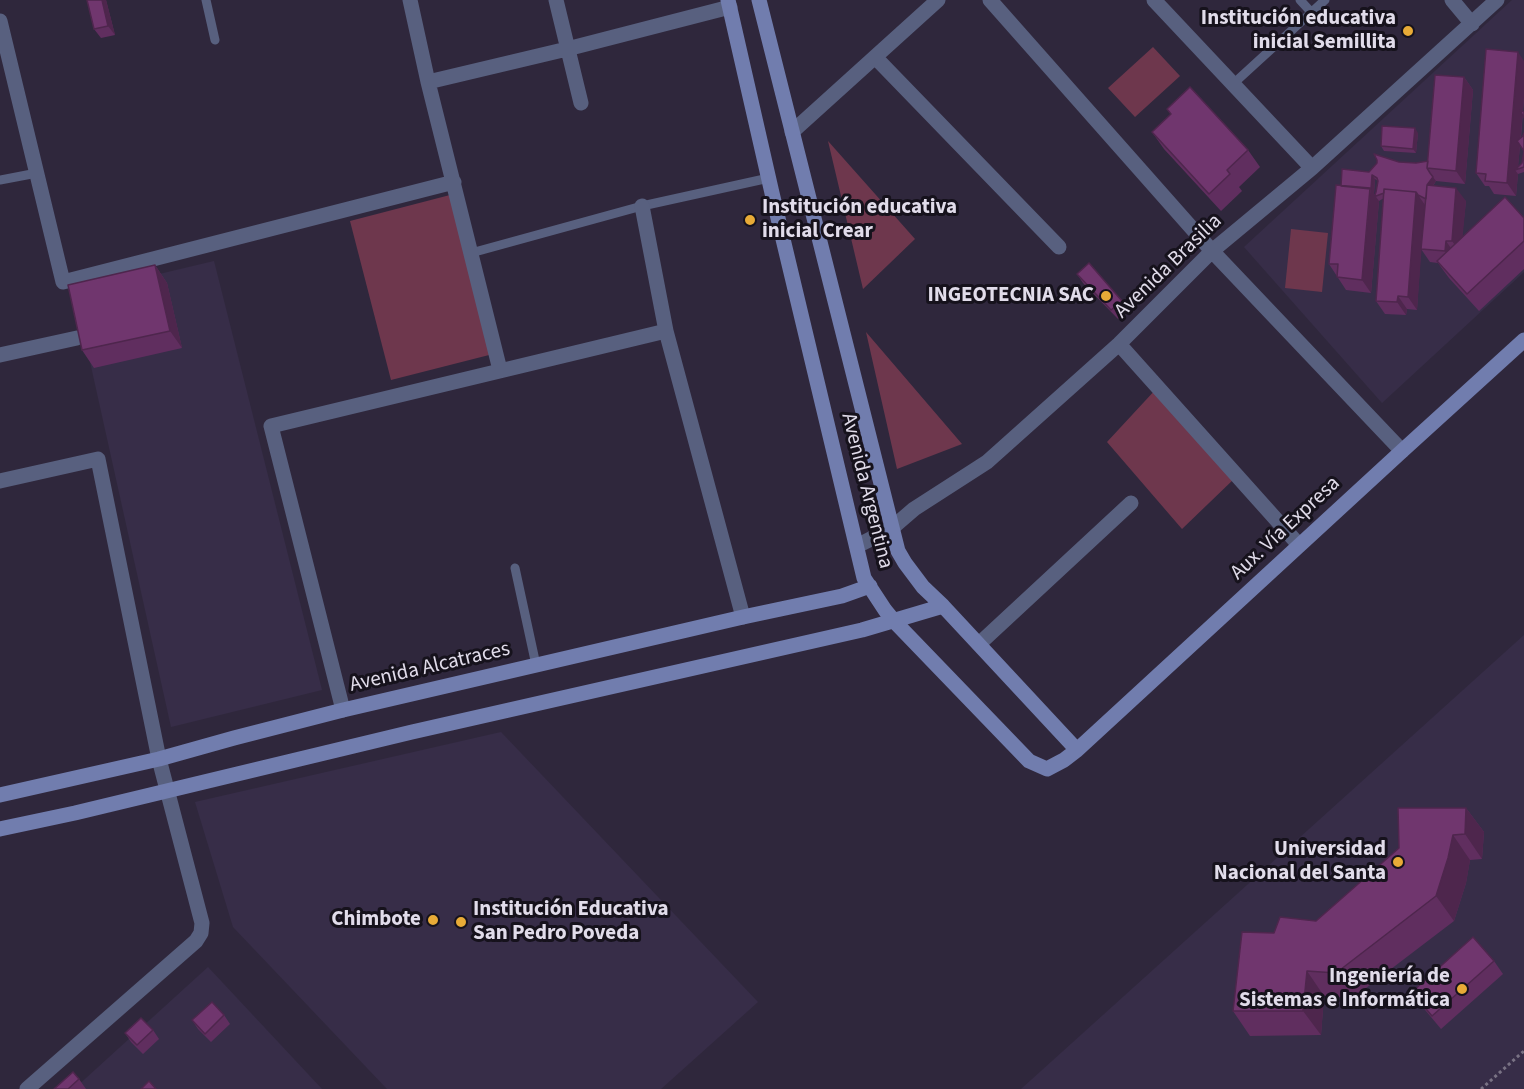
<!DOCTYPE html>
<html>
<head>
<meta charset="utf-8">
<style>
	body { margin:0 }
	canvas { display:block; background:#2f273c }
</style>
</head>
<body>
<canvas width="1524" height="1089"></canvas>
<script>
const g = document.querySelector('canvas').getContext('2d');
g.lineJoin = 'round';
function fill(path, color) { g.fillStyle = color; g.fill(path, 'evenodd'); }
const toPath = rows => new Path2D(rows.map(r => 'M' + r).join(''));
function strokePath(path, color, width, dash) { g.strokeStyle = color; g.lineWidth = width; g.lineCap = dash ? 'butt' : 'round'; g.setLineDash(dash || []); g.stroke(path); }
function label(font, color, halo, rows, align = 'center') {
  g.font = font + ' "Source Sans 3",sans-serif'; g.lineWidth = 6; g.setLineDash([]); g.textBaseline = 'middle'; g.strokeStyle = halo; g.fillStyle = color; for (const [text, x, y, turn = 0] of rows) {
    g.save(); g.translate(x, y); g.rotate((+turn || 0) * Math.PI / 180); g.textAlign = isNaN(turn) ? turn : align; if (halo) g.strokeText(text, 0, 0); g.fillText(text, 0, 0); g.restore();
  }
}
fill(toPath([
	[1512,0,1524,0,1524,272,1382,403,1244,247],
	[214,261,322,690,171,727,75,294],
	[1524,635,1524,1089,1021,1089],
	[501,732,758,1002,661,1089,387,1089,233,927,195,802],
	[208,967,322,1089,74,1089]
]), '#372d48');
fill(toPath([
	[1153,47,1180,76,1135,117,1108,88],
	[828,141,915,239,863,289],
	[450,195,493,354,391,380,350,221],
	[1291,229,1328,233,1322,292,1285,288],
	[866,332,962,444,897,469],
	[1157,388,1235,478,1182,529,1107,442]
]), '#6e374d');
strokePath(toPath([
	[1481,1089,1524,1051]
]), '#797284', 3, [3, 3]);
strokePath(toPath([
	[206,0,215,40],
	[1300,0,1311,12],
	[1233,84,1325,0],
	[0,180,37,173],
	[471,253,642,206,769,178],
	[515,568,536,665]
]), '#58607f', 9);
strokePath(toPath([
	[410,0,428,82,500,370],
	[556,0,581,103],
	[990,0,1212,251,1402,451],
	[1154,0,1312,168],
	[1452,0,1472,24],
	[0,21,63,282,454,182],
	[875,57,1059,247],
	[428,82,567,49,730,7],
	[792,132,938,0],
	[642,206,666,331,743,617],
	[1119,344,1299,545],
	[0,355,77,338],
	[0,481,98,459,159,759,202,923,201,933,196,941,27,1089],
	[857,546,892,528,914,509,987,462,1119,344,1212,251,1312,168,1497,0],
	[979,644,1131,503],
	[343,710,271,426,666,331]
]), '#58607f', 15);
strokePath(toPath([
	[728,0,772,193,864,578,885,610,894,621,1029,761,1047,769,1064,760,1077,750,1402,451,1524,340],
	[759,0,898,551,905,563,923,587,943,606,1077,750],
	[0,795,159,759,234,738,343,710,743,617,842,596,870,586],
	[0,829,75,813,412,732,862,630,943,606]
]), '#717dae', 15);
fill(toPath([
	[106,0,115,35,101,38,94,29],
	[1524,61,1524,98,1521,138,1524,133,1524,172,1518,174,1516,196,1494,194,1489,186,1485,186,1476,173],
	[1520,146,1524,151,1522,163,1518,166],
	[1464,77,1473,90,1465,184,1436,181,1433,186,1466,201,1462,237,1524,218,1524,269,1479,311,1449,278,1438,263,1430,262,1421,249,1417,310,1407,309,1406,315,1385,314,1376,301,1384,198,1379,201,1371,293,1346,290,1329,264,1341,186,1369,172,1399,162,1416,163,1428,161],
	[1375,179,1378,181,1376,192,1375,195,1374,194],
	[1167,109,1248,150,1260,167,1239,187,1242,191,1221,211,1164,149,1152,132,1171,114],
	[1418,133,1416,153,1384,151,1381,146],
	[155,265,167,283,182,348,94,368,82,350],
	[1077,274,1122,301,1128,309,1118,319,1083,283],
	[1466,808,1484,832,1482,859,1470,860,1466,883,1454,921,1353,998,1324,996,1321,1035,1250,1036,1233,1011,1274,933,1316,921,1399,848],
	[1494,961,1503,974,1441,1029,1421,1005,1412,992],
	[224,1015,230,1024,211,1042,198,1029,192,1020],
	[153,1030,159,1039,143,1054,131,1042,125,1033],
	[79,1079,86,1089,54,1089]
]), '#602e5f');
fill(toPath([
	[102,0,106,0,115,35,108,26],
	[1518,52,1524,61,1524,97,1518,169,1515,170,1518,174,1516,196,1507,183],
	[1464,77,1473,90,1465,184,1456,171],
	[1415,128,1418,133,1416,153,1413,149],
	[1429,172,1436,181,1430,190,1427,192],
	[1372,175,1375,179,1374,194,1379,201,1371,293,1362,280],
	[1456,188,1466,201,1461,254,1452,241],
	[1416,192,1425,205,1417,310,1408,297],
	[1446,241,1455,254,1454,264,1445,251],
	[155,265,167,283,182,348,170,331],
	[1398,296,1407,309,1406,315,1397,302],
	[1466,808,1484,832,1482,859,1465,834],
	[1453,835,1470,860,1466,883,1454,921,1436,896],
	[1307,971,1324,996,1321,1035,1303,1011]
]), '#4e264d');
const building = toPath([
	[87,0,102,0,108,26,94,29,87,0],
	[1486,49,1518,52,1507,183,1485,181,1486,174,1476,173,1486,49],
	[1435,75,1464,77,1456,171,1427,168,1435,75],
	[1190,87,1248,150,1227,170,1230,174,1209,194,1152,132,1171,114,1167,109,1190,87],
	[1520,110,1524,112,1524,118,1520,110],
	[1382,126,1415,128,1413,149,1381,146,1382,126],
	[1524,133,1524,167,1515,170,1522,163,1524,151,1517,141,1523,136,1524,133],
	[1374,154,1399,162,1416,163,1428,161,1427,168,1430,173,1433,177,1427,185,1426,199,1418,195,1416,192,1384,189,1384,193,1376,196,1375,195,1376,192,1378,181,1377,178,1372,175,1371,189,1341,186,1342,169,1369,172,1377,163,1377,160,1374,154],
	[1336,185,1370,188,1362,280,1337,277,1338,264,1329,264,1336,185],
	[1427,185,1456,188,1452,241,1446,241,1445,251,1421,249,1427,185],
	[1384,189,1416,192,1408,297,1398,296,1397,302,1376,301,1384,189],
	[1505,197,1524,218,1524,241,1467,294,1437,261,1505,197],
	[1089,263,1122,301,1111,310,1077,274,1089,263],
	[155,265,170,331,82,350,68,285,155,265],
	[1398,808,1466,808,1465,834,1453,835,1448,858,1436,896,1336,973,1307,971,1303,1011,1233,1011,1242,932,1274,933,1280,917,1316,921,1399,848,1398,808],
	[1473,937,1494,961,1432,1016,1412,992,1473,937],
	[212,1002,224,1015,205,1034,192,1020,212,1002],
	[141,1018,153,1030,137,1045,125,1033,141,1018],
	[73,1072,79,1079,68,1089,54,1089,73,1072],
	[149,1081,156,1089,141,1089,149,1081]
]);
fill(building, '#70366e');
strokePath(building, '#4e264d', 1.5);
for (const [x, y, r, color] of [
	[1408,31,6,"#e8ab37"],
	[750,220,6,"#e8ab37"],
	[1106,296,6,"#e8ab37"],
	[1398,862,6,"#e8ab37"],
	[433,920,6,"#e8ab37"],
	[461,922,6,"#e8ab37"],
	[1462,989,6,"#e8ab37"]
]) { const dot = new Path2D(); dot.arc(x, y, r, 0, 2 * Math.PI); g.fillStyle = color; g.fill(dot); strokePath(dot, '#16121c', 2); }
label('bold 21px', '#e1dcea', '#16121c', [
	["Institución educativa",1396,19],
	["inicial Semillita",1396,43],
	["Institución educativa",762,208,"left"],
	["inicial Crear",762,232,"left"],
	["INGEOTECNIA SAC",1094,296],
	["Universidad",1386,850],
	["Nacional del Santa",1386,874],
	["Institución Educativa",473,910,"left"],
	["San Pedro Poveda",473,934,"left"],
	["Chimbote",421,920],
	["Ingeniería de",1450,977],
	["Sistemas e Informática",1450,1001]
], 'right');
label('21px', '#e1dcea', '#16121c', [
	["Avenida Brasilia",1169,267,-44],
	["Avenida Argentina",866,491,76],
	["Aux. Vía Expresa",1286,529,-43],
	["Avenida Alcatraces",430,668,-13]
]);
</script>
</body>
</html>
